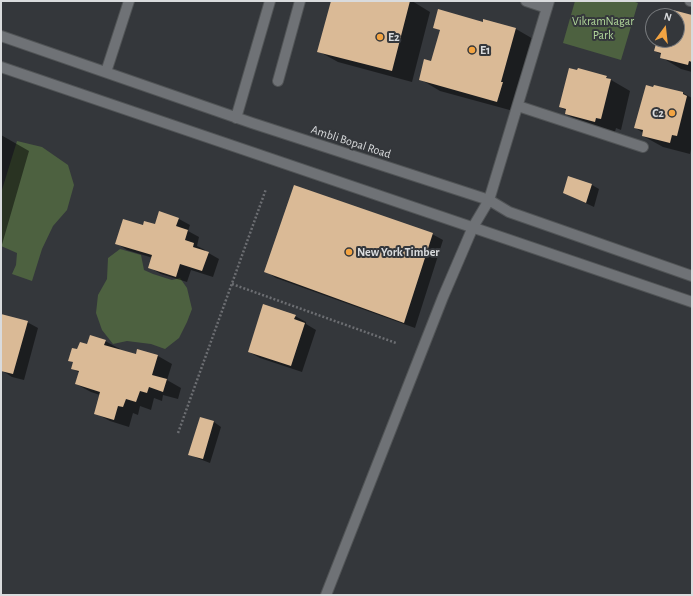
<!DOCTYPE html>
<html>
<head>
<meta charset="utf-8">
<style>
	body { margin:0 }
	#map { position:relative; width:693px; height:596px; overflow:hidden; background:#34373b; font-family:"Alegreya Sans",sans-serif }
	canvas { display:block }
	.frame { position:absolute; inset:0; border:2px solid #d9dbdd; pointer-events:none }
	.north { position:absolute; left:645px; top:8px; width:40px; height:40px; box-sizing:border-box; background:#34373b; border:1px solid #76797c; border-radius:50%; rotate:15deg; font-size:11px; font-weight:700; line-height:16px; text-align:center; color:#d9dbdd }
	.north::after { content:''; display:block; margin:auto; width:14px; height:18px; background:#f3a442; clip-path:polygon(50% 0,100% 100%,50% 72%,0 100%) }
</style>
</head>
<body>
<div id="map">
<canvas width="693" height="596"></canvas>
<div class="frame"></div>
<div class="north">N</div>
</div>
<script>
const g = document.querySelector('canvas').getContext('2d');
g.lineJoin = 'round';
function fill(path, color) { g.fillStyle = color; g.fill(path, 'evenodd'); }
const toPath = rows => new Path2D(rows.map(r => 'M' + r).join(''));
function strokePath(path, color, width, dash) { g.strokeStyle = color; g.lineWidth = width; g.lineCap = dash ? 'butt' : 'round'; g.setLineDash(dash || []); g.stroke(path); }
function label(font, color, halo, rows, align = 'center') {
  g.font = font + ' "Alegreya Sans",sans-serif'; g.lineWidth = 4; g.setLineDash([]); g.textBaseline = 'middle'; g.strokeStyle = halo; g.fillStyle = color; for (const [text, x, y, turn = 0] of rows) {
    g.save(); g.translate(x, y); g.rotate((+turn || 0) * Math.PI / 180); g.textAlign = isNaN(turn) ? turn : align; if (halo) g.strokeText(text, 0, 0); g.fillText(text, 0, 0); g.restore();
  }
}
fill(toPath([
	[575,1,632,1,638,3,621,60,563,43],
	[17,141,42,147,68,165,74,185,67,210,53,226,42,249,32,281,12,274,16,265,17,253,1,246,1,193],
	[120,249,141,255,144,270,153,274,172,280,180,278,187,288,192,309,187,322,179,338,165,349,151,344,127,341,113,344,102,330,96,313,98,295,107,279,108,258]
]), '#4d6140');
fill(toPath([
	[332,1,412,1,430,12,412,82,338,62,318,51],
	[673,14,692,16,692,72,681,69,661,57,662,55,655,51,658,40,677,40,677,16,665,16],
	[483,23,516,29,535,40,517,112,440,91,420,79,432,63,441,31,434,27],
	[606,77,630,91,621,130,616,128,615,132,586,125,566,114,567,111,560,107],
	[683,93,692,98,692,145,690,154,663,147,643,136,643,133,636,128],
	[1,135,29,151,1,248],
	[568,178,592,185,599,189,594,207,564,193],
	[179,219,190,225,188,231,199,237,197,246,205,250,205,251,219,259,213,277,191,270,187,282,161,274,150,268,153,258,127,250,116,243,144,227,155,226],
	[432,234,443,240,415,328,276,278,265,271],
	[1,315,27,322,38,328,24,380,12,377,1,370],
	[295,316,306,322,306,324,316,330,302,372,260,358,249,352],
	[105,341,120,349,119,350,136,355,158,356,172,364,167,380,181,388,178,399,163,395,162,401,154,398,151,410,140,406,138,415,133,413,129,427,110,421,95,413,100,395,91,392,76,384,80,373,73,369,74,363,70,360,78,351,88,345],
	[200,418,214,422,221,427,210,463,197,458,189,454]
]), '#0007');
fill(toPath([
	[331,1,410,1,392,71,317,52],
	[438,9,483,22,483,19,516,28,501,82,503,82,497,102,419,80,424,59,431,61,440,30,433,28],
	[665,10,672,13,673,10,692,15,692,62,689,61,688,65,660,58,661,53,654,51,657,40,677,40,677,16,664,16],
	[569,68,577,70,578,68,607,76,606,78,611,79,601,119,596,118,595,122,565,114,566,109,559,107],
	[646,85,653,87,654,85,683,92,683,94,687,96,677,136,672,135,670,143,642,136,643,130,634,128],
	[568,176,592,184,586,203,563,193],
	[294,185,433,233,404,323,264,272],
	[159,211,179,218,176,226,188,230,185,240,194,243,193,247,209,252,202,271,180,264,176,277,148,268,152,255,115,244,123,219,143,225,144,221,155,224],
	[263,304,296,315,294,319,305,323,291,366,248,352],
	[1,314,28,321,13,374,1,371],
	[90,335,106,340,104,345,136,354,137,349,158,355,152,375,167,379,163,392,149,387,147,393,140,391,136,402,126,399,123,407,118,406,114,420,94,414,100,392,75,384,79,371,71,369,73,362,68,361,72,348,77,349,80,342,87,344],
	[200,417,214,421,203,459,188,455]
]), '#daba96');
const minor = toPath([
	[526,1,547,8],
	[690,1,692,1],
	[1,36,252,123,489,200,509,212,692,276],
	[1,67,692,302],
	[106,72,129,1],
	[278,81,300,1],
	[518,106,643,147],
	[236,118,270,1],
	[326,595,443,297,473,227,489,200,549,1]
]);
strokePath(minor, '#515456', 12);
strokePath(toPath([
	[232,284,396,343],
	[178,433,266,189]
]), '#6c6e72', 2.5, [2, 2]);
strokePath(minor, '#6f7276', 10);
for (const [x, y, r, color] of [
	[380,37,4,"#f3a442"],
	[472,50,4,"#f3a442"],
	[672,113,4,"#f3a442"],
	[349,252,4,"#f3a442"]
]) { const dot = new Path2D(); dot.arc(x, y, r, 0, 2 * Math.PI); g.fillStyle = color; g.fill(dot); strokePath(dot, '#34373b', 1.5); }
label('12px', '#b2d89b', '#34373b', [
	["VikramNagar",603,21],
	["Park",603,35]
]);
label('bold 12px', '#d9dbdd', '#34373b', [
	["E2",388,37],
	["E1",480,50],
	["C2",664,113,"right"],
	["New York Timber",357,252]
], 'left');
label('12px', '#d9dbdd', '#34373b', [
	["Ambli Bopal Road",351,142,18]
]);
</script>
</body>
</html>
